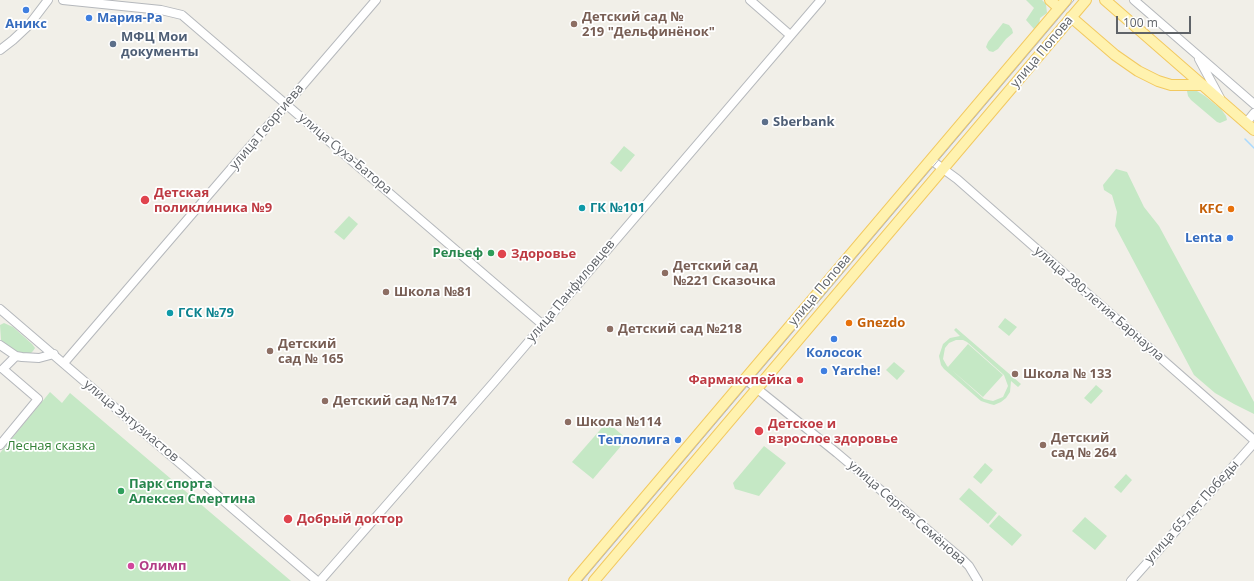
<!DOCTYPE html>
<html>
<head>
<meta charset="utf-8">
<style>
	body { margin:0 }
	#map { position:relative; width:1254px; height:581px; overflow:hidden; background:#f1efe8; font-family:"Open Sans",sans-serif }
	canvas { display:block }
	.scale { position:absolute; left:1116px; top:16px; width:75px; height:18px; box-sizing:border-box; border:2px solid #5f6368; border-top:0; padding-left:5px; font-size:12px; line-height:14px; white-space:nowrap; color:#5f6368; -webkit-text-stroke:3px #fff; paint-order:stroke }
</style>
</head>
<body>
<div id="map">
<canvas width="1254" height="581"></canvas>
<div class="scale">100 m</div>
</div>
<script>
const g = document.querySelector('canvas').getContext('2d');
g.lineJoin = 'round';
function fill(path, color) { g.fillStyle = color; g.fill(path, 'evenodd'); }
const toPath = rows => new Path2D(rows.map(r => 'M' + r).join(''));
function strokePath(path, color, width, dash) { g.strokeStyle = color; g.lineWidth = width; g.lineCap = dash ? 'butt' : 'round'; g.setLineDash(dash || []); g.stroke(path); }
function label(font, color, halo, rows, align = 'center') {
  g.font = font + ' "Open Sans",sans-serif'; g.lineWidth = 3.5; g.setLineDash([]); g.textBaseline = 'middle'; g.strokeStyle = halo; g.fillStyle = color; for (const [text, x, y, turn = 0] of rows) {
    g.save(); g.translate(x, y); g.rotate((+turn || 0) * Math.PI / 180); g.textAlign = isNaN(turn) ? turn : align; if (halo) g.strokeText(text, 0, 0); g.fillText(text, 0, 0); g.restore();
  }
}
fill(toPath([
	[1026,0,1042,0,1046,4,1047,13,1040,18,1039,25,1036,29,1034,29,1026,20,1034,8],
	[1003,23,1009,25,1012,29,1013,33,1006,39,998,49,993,52,989,51,986,47,988,42],
	[1187,91,1197,91,1205,96,1221,109,1226,116,1227,120,1220,123,1217,122,1191,100,1188,96],
	[624,146,635,155,621,172,610,163],
	[1116,169,1127,172,1144,207,1159,226,1254,402,1254,414,1234,404,1215,393,1194,375,1115,226,1117,212,1112,195,1104,190,1103,185],
	[349,216,358,224,344,240,334,232],
	[1005,318,1017,327,1009,336,998,327],
	[4,323,13,327,32,344,35,348,33,351,31,353,23,353,15,351,1,340,0,325],
	[956,328,1021,384,1018,387,1011,381,1010,392,1006,398,1001,402,994,405,990,404,981,401,944,369,941,365,939,356,943,344,950,338,960,336,954,330],
	[956,340,963,340,967,342,1004,375,1008,386,1003,397,993,401,984,399,947,366,943,359,945,348,949,343],
	[968,344,1003,375,983,397,948,367],
	[894,362,905,371,897,380,886,370],
	[1096,385,1103,391,1091,404,1084,398],
	[50,392,62,403,70,393,291,581,0,581,0,453],
	[607,422,627,439,593,479,572,462],
	[764,446,786,463,759,496,735,489,733,483],
	[985,463,993,470,981,484,973,477],
	[1126,474,1132,480,1121,493,1114,487],
	[969,488,997,513,988,524,959,499],
	[999,515,1022,535,1012,546,989,526],
	[1085,517,1107,536,1095,550,1072,531]
]), '#c5e8c5');
strokePath(toPath([
	[1245,139,1254,148]
]), '#aadaff', 1.5);
const minor = toPath([
	[63,0,161,10,182,15,543,325],
	[750,0,790,35],
	[1134,0,1254,104],
	[0,50,13,40,29,25,48,0],
	[1199,59,1220,98],
	[1246,123,1254,113],
	[931,160,957,179,1254,440],
	[0,309,317,581],
	[0,345,16,356,22,357,39,358,54,354],
	[64,363,376,0],
	[745,379,837,453,962,559,969,566,978,581],
	[0,445,38,399,3,369,16,356],
	[320,581,495,381,821,0],
	[1131,581,1254,443]
]);
const major = toPath([
	[1050,0,1059,8],
	[1105,0,1254,130],
	[1071,17,1115,55,1138,71,1158,81,1171,85,1203,85],
	[574,581,1066,0],
	[594,581,1086,0]
]);
strokePath(minor, '#b5b8bc', 10);
strokePath(major, '#f2c960', 12);
strokePath(minor, '#fff', 8);
strokePath(major, '#fff2af', 10);
strokePath(toPath([
	[582,581,1074,0]
]), '#b6b7b8', 1);
for (const [x, y, r, color] of [
	[26,10,4,"#3f7fe0"],
	[89,18,4,"#3f7fe0"],
	[574,24,4,"#8d6e63"],
	[113,44,4,"#5c6f8a"],
	[765,122,4,"#5c6f8a"],
	[145,200,5,"#e0444e"],
	[582,208,4,"#0f9aa8"],
	[1231,209,4,"#e8710a"],
	[1230,238,4,"#3f7fe0"],
	[491,253,4,"#2e9e5b"],
	[502,254,5,"#e0444e"],
	[665,273,4,"#8d6e63"],
	[386,292,4,"#8d6e63"],
	[170,313,4,"#0f9aa8"],
	[849,323,4,"#e8710a"],
	[610,329,4,"#8d6e63"],
	[834,339,4,"#3f7fe0"],
	[270,351,4,"#8d6e63"],
	[824,371,4,"#3f7fe0"],
	[1015,374,4,"#8d6e63"],
	[800,380,4,"#e0444e"],
	[325,401,4,"#8d6e63"],
	[568,422,4,"#8d6e63"],
	[759,431,5,"#e0444e"],
	[678,440,4,"#3f7fe0"],
	[1043,445,4,"#8d6e63"],
	[121,491,4,"#2e9e5b"],
	[288,519,5,"#e0444e"],
	[131,566,4,"#d1479c"]
]) { const dot = new Path2D(); dot.arc(x, y, r, 0, 2 * Math.PI); g.fillStyle = color; g.fill(dot); strokePath(dot, '#fff', 1.5); }
label('bold 13px', '#785e54', '#fff', [
	["Детский сад №",582,17],
	["219 \"Дельфинёнок\"",582,32],
	["Детский сад",673,266],
	["№221 Сказочка",673,281],
	["Школа №81",394,292],
	["Детский сад №218",618,329],
	["Детский",278,344],
	["сад № 165",278,359],
	["Школа № 133",1023,374],
	["Детский сад №174",333,401],
	["Школа №114",576,422],
	["Детский",1051,438],
	["сад № 264",1051,453]
], 'left');
label('bold 13px', '#366cbe', '#fff', [
	["Мария-Ра",97,18],
	["Аникс",26,24,"center"],
	["Lenta",1222,238,"right"],
	["Колосок",834,353,"center"],
	["Yarche!",832,371],
	["Теплолига",670,440,"right"]
], 'left');
label('bold 13px', '#4e5e75', '#fff', [
	["МФЦ Мои",121,37],
	["документы",121,52],
	["Sberbank",773,122]
], 'left');
label('13px', '#5f6368', '#fff', [
	["улица Попова",1042,52,-50],
	["улица Георгиева",267,127,-50],
	["улица Сухэ-Батора",345,154,40],
	["улица Попова",820,290,-50],
	["улица Панфиловцев",571,291,-50],
	["улица 280-летия Барнаула",1099,304,41],
	["улица Энтузиастов",131,421,40],
	["улица 65 лет Победы",1192,512,-48],
	["улица Сергея Семёнова",907,513,41]
]);
label('bold 13px', '#be3a42', '#fff', [
	["Детская",154,193],
	["поликлиника №9",154,208],
	["Здоровье",511,254],
	["Фармакопейка",792,380,"right"],
	["Детское и",768,424],
	["взрослое здоровье",768,439],
	["Добрый доктор",297,519]
], 'left');
label('bold 13px', '#0d838f', '#fff', [
	["ГК №101",590,208],
	["ГСК №79",178,313]
], 'left');
label('bold 13px', '#c56008', '#fff', [
	["KFC",1223,209],
	["Gnezdo",857,323,"left"]
], 'right');
label('bold 13px', '#27864d', '#fff', [
	["Рельеф",483,253],
	["Парк спорта",129,484,"left"],
	["Алексея Смертина",129,499,"left"]
], 'right');
label('13px', '#348238', '#fff', [
	["Лесная сказка",51,446]
]);
label('bold 13px', '#b23c85', '#fff', [
	["Олимп",139,566]
], 'left');
</script>
</body>
</html>
